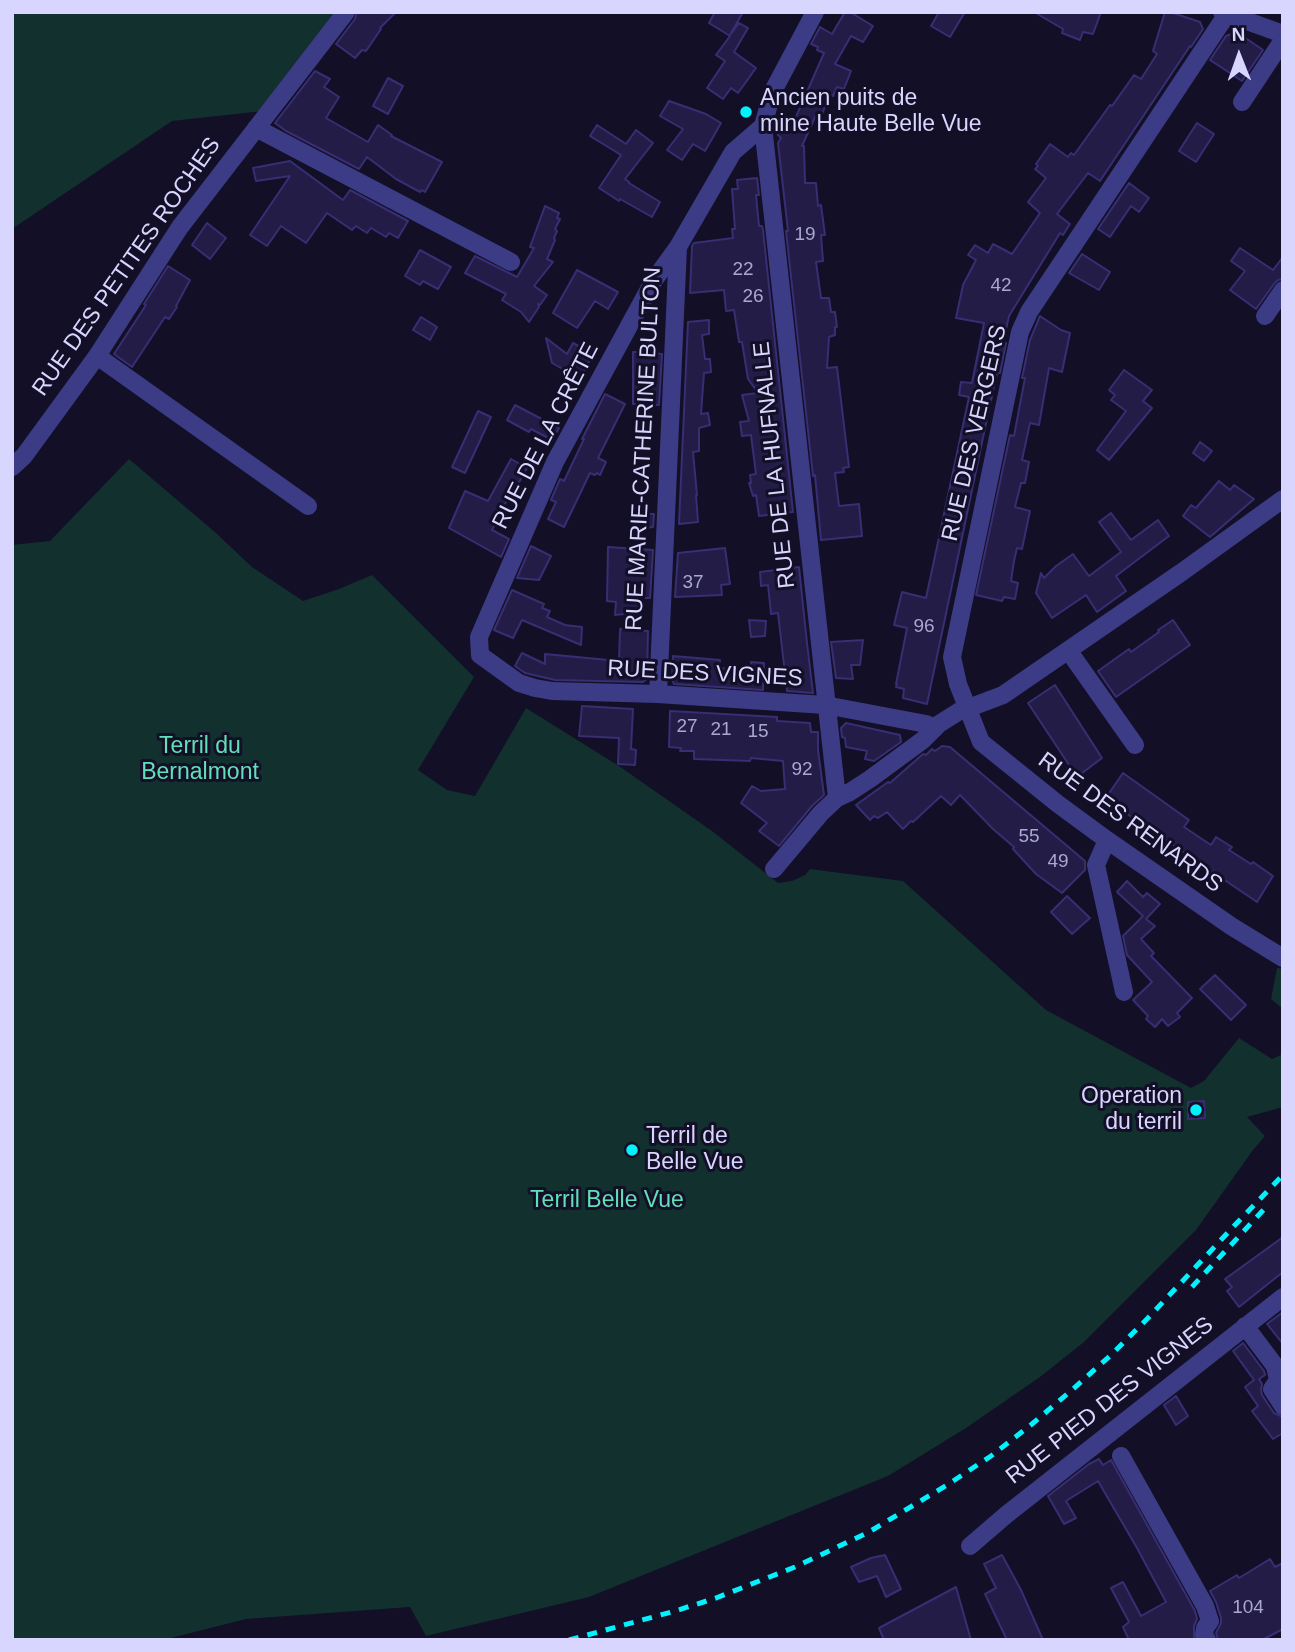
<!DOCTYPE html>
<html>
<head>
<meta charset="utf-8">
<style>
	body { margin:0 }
	#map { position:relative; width:1295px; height:1652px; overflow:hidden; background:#120f26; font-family:Helvetica,sans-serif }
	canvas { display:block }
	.frame { position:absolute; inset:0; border:14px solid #d8d5ff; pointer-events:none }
	.north { position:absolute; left:1204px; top:21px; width:70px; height:70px; -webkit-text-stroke:5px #120f26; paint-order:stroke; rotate:359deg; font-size:19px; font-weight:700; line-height:28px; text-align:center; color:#d8d5ff }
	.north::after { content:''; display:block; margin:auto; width:24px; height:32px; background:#d8d5ff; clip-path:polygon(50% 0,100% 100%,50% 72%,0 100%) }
</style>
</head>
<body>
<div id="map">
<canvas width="1295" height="1652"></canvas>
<div class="frame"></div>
<div class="north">N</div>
</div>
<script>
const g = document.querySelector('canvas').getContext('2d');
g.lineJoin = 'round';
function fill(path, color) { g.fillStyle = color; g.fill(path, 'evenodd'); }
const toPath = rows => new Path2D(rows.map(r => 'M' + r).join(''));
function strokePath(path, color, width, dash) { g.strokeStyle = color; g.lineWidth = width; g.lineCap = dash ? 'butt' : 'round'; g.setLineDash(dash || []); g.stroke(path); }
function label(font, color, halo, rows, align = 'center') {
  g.font = font + ' Helvetica,sans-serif'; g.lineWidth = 6; g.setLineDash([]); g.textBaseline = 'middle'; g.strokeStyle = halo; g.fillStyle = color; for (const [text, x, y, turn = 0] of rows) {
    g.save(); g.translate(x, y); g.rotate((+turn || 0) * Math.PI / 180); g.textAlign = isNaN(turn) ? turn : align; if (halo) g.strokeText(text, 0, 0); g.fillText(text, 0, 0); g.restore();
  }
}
fill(toPath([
	[12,12,341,12,263,111,172,121,12,229],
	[129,459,216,533,252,567,303,601,339,589,372,575,474,677,418,770,447,790,475,796,526,708,619,766,712,831,778,883,792,881,805,875,810,869,903,881,1046,1010,1191,1088,1204,1081,1239,1038,1272,1059,1283,1054,1283,1107,1247,1117,1265,1136,1253,1150,1196,1230,1084,1342,1040,1377,966,1428,888,1476,589,1597,426,1636,410,1607,246,1619,163,1640,12,1640,12,545,50,541],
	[1277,968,1283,969,1283,1009,1271,999]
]), '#12302e');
const building = toPath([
	[357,12,396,12,380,28,381,29,366,51,362,50,355,58,336,44,355,19,357,12],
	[715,12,743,12,730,35,739,23,748,28,734,52,756,68,738,93,731,88,723,99,707,88,725,61,716,55,730,36,709,23,715,12],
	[845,12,850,12,873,26,863,42,851,36,835,64,851,71,844,89,837,87,833,96,830,94,821,117,816,115,802,146,804,146,805,183,816,183,818,206,821,205,825,235,821,235,823,261,816,262,821,298,829,298,831,312,835,312,837,327,835,327,835,335,829,337,827,368,837,367,849,467,843,468,844,472,835,473,839,506,859,504,862,536,821,540,815,475,813,476,786,231,788,231,778,143,781,138,778,135,776,122,795,119,824,53,817,50,818,47,811,44,820,27,832,34,845,12],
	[939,12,965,12,950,37,931,26,939,12],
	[1034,12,1101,12,1093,34,1083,32,1080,40,1062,33,1063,29,1034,12],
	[1165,12,1170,12,1200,22,1203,29,1191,47,1190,46,1100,181,1088,173,1057,214,1070,224,1063,235,1060,233,1009,316,1003,343,1006,343,1000,373,997,373,988,414,927,704,903,698,904,689,896,687,897,684,896,684,907,628,894,625,902,592,926,598,969,397,959,395,961,382,972,383,984,323,956,318,963,285,976,260,968,255,975,245,988,253,993,244,1012,254,1040,213,1028,202,1046,178,1035,169,1038,166,1036,164,1050,144,1068,157,1071,153,1074,155,1110,105,1112,106,1134,75,1141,79,1157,54,1153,51,1165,12],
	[1234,33,1247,39,1263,50,1242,81,1210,60,1226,36,1234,33],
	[315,71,330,79,324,87,339,97,326,118,368,142,378,125,392,135,391,136,442,162,425,192,422,190,420,192,396,179,367,157,359,169,286,131,275,123,315,71],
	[388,78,403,86,388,114,373,106,388,78],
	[669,101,706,114,721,123,705,151,693,144,682,160,667,150,683,129,660,116,669,101],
	[1197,123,1214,134,1196,162,1179,151,1197,123],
	[597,125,626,144,636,130,653,143,625,179,629,182,629,183,660,202,652,217,620,199,619,201,599,188,621,155,590,136,597,125],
	[290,161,343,200,350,190,408,221,398,238,389,233,386,237,371,228,367,233,356,226,352,230,327,213,306,243,281,226,267,246,250,235,290,176,256,181,253,168,290,161],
	[757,178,759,195,756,195,759,226,762,226,763,230,793,512,759,516,756,495,753,496,749,483,751,483,750,475,756,474,751,435,742,436,740,422,749,421,742,395,758,393,748,379,742,342,739,342,734,310,726,311,724,290,690,293,692,246,694,243,733,238,732,229,735,229,732,189,738,189,737,180,757,178],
	[1129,183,1149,198,1139,212,1131,206,1110,237,1098,229,1129,183],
	[545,206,559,213,557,218,560,219,555,229,557,231,554,238,555,240,547,259,553,262,534,286,547,295,540,305,538,304,539,307,529,322,521,312,502,300,506,294,465,273,475,256,517,277,534,248,530,247,545,206],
	[207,223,226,238,210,259,192,245,207,223],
	[1240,248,1273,270,1283,257,1283,279,1278,280,1274,284,1256,309,1230,290,1245,271,1231,261,1240,248],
	[420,250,451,267,438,289,423,281,420,285,405,276,420,250],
	[1082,254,1110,272,1099,290,1069,273,1082,254],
	[168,266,190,280,176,306,177,307,169,319,165,317,132,367,114,354,146,305,144,304,168,266],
	[577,270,618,292,608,309,595,301,577,328,553,313,577,270],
	[1040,316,1061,330,1070,333,1062,372,1049,368,1039,425,1030,423,1022,460,1029,462,1025,483,1021,483,1015,507,1030,511,1022,549,1017,548,1014,561,1011,581,1018,583,1015,599,1004,597,1002,601,976,595,1010,435,1014,436,1025,378,1022,378,1030,340,1040,316],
	[421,317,437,327,430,340,413,330,421,317],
	[709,320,709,334,702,335,705,359,710,359,711,372,704,373,701,414,708,413,710,425,699,428,699,451,693,452,697,495,696,495,698,522,679,524,688,322,709,320],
	[546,338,567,354,573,343,593,354,576,386,564,380,568,372,552,363,546,338],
	[641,349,653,350,653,353,662,354,659,405,633,404,633,352,640,352,641,349],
	[1124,370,1152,390,1143,401,1152,408,1109,460,1097,450,1126,411,1111,400,1115,395,1109,390,1124,370],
	[605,394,625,404,598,458,606,462,600,475,597,473,595,475,590,473,564,527,548,519,556,502,551,500,560,479,564,481,584,439,582,439,605,394],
	[515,405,559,428,552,440,531,429,529,432,507,420,515,405],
	[478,411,491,417,465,473,452,467,478,411],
	[1200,442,1212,451,1204,461,1193,453,1200,442],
	[511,459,527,468,512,495,510,494,492,530,509,539,501,557,449,528,465,491,488,501,511,459],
	[1219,481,1230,490,1234,485,1254,499,1210,537,1183,516,1191,505,1196,508,1219,481],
	[1111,513,1131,540,1158,520,1169,536,1116,576,1126,591,1097,612,1086,595,1052,618,1036,593,1041,573,1044,578,1056,566,1073,554,1089,576,1121,552,1099,522,1111,513],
	[638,514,654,514,653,527,637,529,638,514],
	[531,546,551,556,539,580,517,578,531,546],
	[608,547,653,550,650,598,642,598,642,612,615,615,616,602,607,601,608,547],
	[725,548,730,584,721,585,722,595,675,597,678,553,725,548],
	[799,567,807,643,813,693,787,691,778,613,771,614,768,585,761,586,760,572,799,567],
	[512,590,544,604,542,608,550,611,547,617,565,625,582,627,581,645,522,620,513,638,494,630,512,590],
	[749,620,766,621,765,636,751,637,749,620],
	[1173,620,1190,645,1116,697,1098,671,1129,649,1131,652,1159,632,1158,630,1173,620],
	[620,629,648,631,647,679,643,682,555,680,525,673,515,666,522,653,545,664,545,654,619,661,620,629],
	[863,640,860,665,851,665,853,679,836,678,831,642,863,640],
	[673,656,720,660,719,668,751,671,751,662,764,663,763,690,674,684,672,680,673,656],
	[1055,685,1102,758,1077,777,1028,703,1055,685],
	[582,706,633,709,631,749,636,750,635,765,618,764,619,738,579,736,582,706],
	[670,711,777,717,777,721,810,723,811,732,818,732,818,750,824,795,812,806,779,846,759,831,767,823,741,803,752,786,761,791,785,789,783,761,751,758,750,761,694,759,694,751,680,751,681,748,669,747,670,711],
	[846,723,900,735,901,742,874,761,865,759,867,751,846,747,845,738,842,737,841,728,846,723],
	[942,746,950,747,1085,861,1085,870,1062,893,1036,874,1013,849,1014,847,993,829,960,795,951,805,941,796,913,822,911,821,903,829,887,812,878,818,874,816,870,820,856,805,888,782,890,783,923,754,926,755,932,749,935,751,942,746],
	[1123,773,1189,820,1184,827,1211,845,1216,837,1232,847,1229,850,1251,864,1253,862,1273,876,1257,902,1105,799,1123,773],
	[1127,881,1143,897,1147,893,1160,904,1146,919,1155,926,1141,939,1154,953,1151,956,1192,998,1177,1013,1180,1017,1168,1026,1162,1019,1155,1027,1146,1019,1148,1016,1133,1000,1152,982,1127,955,1123,936,1143,916,1117,892,1127,881],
	[1067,896,1090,918,1072,934,1051,912,1067,896],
	[1215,975,1246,1005,1231,1020,1200,989,1215,975],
	[1204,1101,1205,1118,1188,1119,1188,1102,1204,1101],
	[1283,1237,1283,1272,1239,1307,1227,1291,1232,1287,1225,1279,1283,1237],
	[1283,1312,1283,1344,1267,1324,1283,1312],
	[1243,1343,1264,1371,1265,1375,1259,1379,1262,1384,1261,1390,1262,1395,1274,1413,1283,1417,1283,1433,1273,1439,1252,1411,1258,1406,1245,1387,1254,1380,1233,1351,1243,1343],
	[1176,1396,1188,1416,1176,1425,1164,1405,1176,1396],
	[1099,1459,1103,1465,1111,1460,1195,1611,1197,1619,1194,1626,1194,1640,1129,1640,1123,1627,1129,1622,1111,1588,1123,1582,1141,1616,1166,1602,1137,1548,1098,1481,1066,1501,1076,1518,1064,1524,1048,1496,1089,1464,1099,1459],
	[885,1555,901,1589,886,1597,877,1576,859,1582,851,1567,871,1558,885,1555],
	[1002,1555,1021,1590,1043,1640,1007,1640,985,1594,996,1588,984,1564,1002,1555],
	[1270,1559,1275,1567,1283,1563,1283,1629,1262,1640,1218,1640,1216,1633,1221,1623,1221,1618,1216,1602,1210,1591,1237,1575,1239,1578,1270,1559],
	[956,1587,971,1640,884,1640,879,1628,956,1587]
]);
fill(building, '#221c47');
strokePath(building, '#382e73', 2);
strokePath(toPath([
	[815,12,772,93,763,126,733,152,678,247,654,280,555,462,479,637,480,655,519,683,535,688,552,691,658,694,825,705,926,724,935,728],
	[1222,12,1283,34],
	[1227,14,1029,312,1020,332,952,657,958,684,981,742,1058,804,1107,840,1231,926,1283,958],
	[1242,102,1283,40],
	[763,126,837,798],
	[256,128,511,262],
	[1265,316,1283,290],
	[97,356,308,506],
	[12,467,24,456,97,356,180,227,346,12],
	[1068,650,1135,745],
	[658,694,678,247],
	[1107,840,1096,865,1124,992],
	[774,869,821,813,837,798,850,792,870,779,923,740,939,724,958,712,1003,695,1182,572,1283,499],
	[1245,1326,1275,1366,1278,1380,1272,1389,1283,1406],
	[1121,1456,1205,1606,1210,1621,1205,1628,1204,1635,1207,1640],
	[970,1546,1006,1515,1283,1297]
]), '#3b3c85', 18);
strokePath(toPath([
	[1192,1287,1268,1205],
	[569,1640,675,1611,716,1598,795,1567,869,1532,947,1485,991,1456,1032,1424,1072,1390,1111,1355,1148,1318,1234,1226,1283,1175]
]), '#03f0fd', 5, [10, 9]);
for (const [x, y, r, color] of [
	[746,112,7,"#03f0fd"],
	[1196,1110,7,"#03f0fd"],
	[632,1150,7,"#03f0fd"]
]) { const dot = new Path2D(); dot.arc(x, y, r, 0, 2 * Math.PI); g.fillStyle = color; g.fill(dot); strokePath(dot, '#120f26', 2.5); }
label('19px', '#aaa7d1', null, [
	["19",805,235],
	["22",743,270],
	["42",1001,286],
	["26",753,297],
	["37",693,583],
	["96",924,627],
	["27",687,727],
	["21",721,730],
	["15",758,732],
	["92",802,770],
	["55",1029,837],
	["49",1058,862],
	["104",1248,1608]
]);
label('23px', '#d8d5ff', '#120f26', [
	["Ancien puits de",760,99],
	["mine Haute Belle Vue",760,125],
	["Operation",1182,1097,"right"],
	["du terril",1182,1123,"right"],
	["Terril de",646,1137],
	["Belle Vue",646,1163]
], 'left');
label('23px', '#d8d5ff', '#120f26', [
	["RUE DES PETITES ROCHES",127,267,-55],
	["RUE DES VERGERS",975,433,-77],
	["RUE DE LA CRÊTE",546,436,-63],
	["RUE MARIE-CATHERINE BULTON",644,449,-87],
	["RUE DE LA HUFNALLE",775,465,-96],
	["RUE DES VIGNES",705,674,3],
	["RUE DES RENARDS",1130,823,36],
	["RUE PIED DES VIGNES",1110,1401,-38]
]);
label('23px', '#61dfb9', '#120f26', [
	["Terril du",200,747],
	["Bernalmont",200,773],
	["Terril Belle Vue",607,1201]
]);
</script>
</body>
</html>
